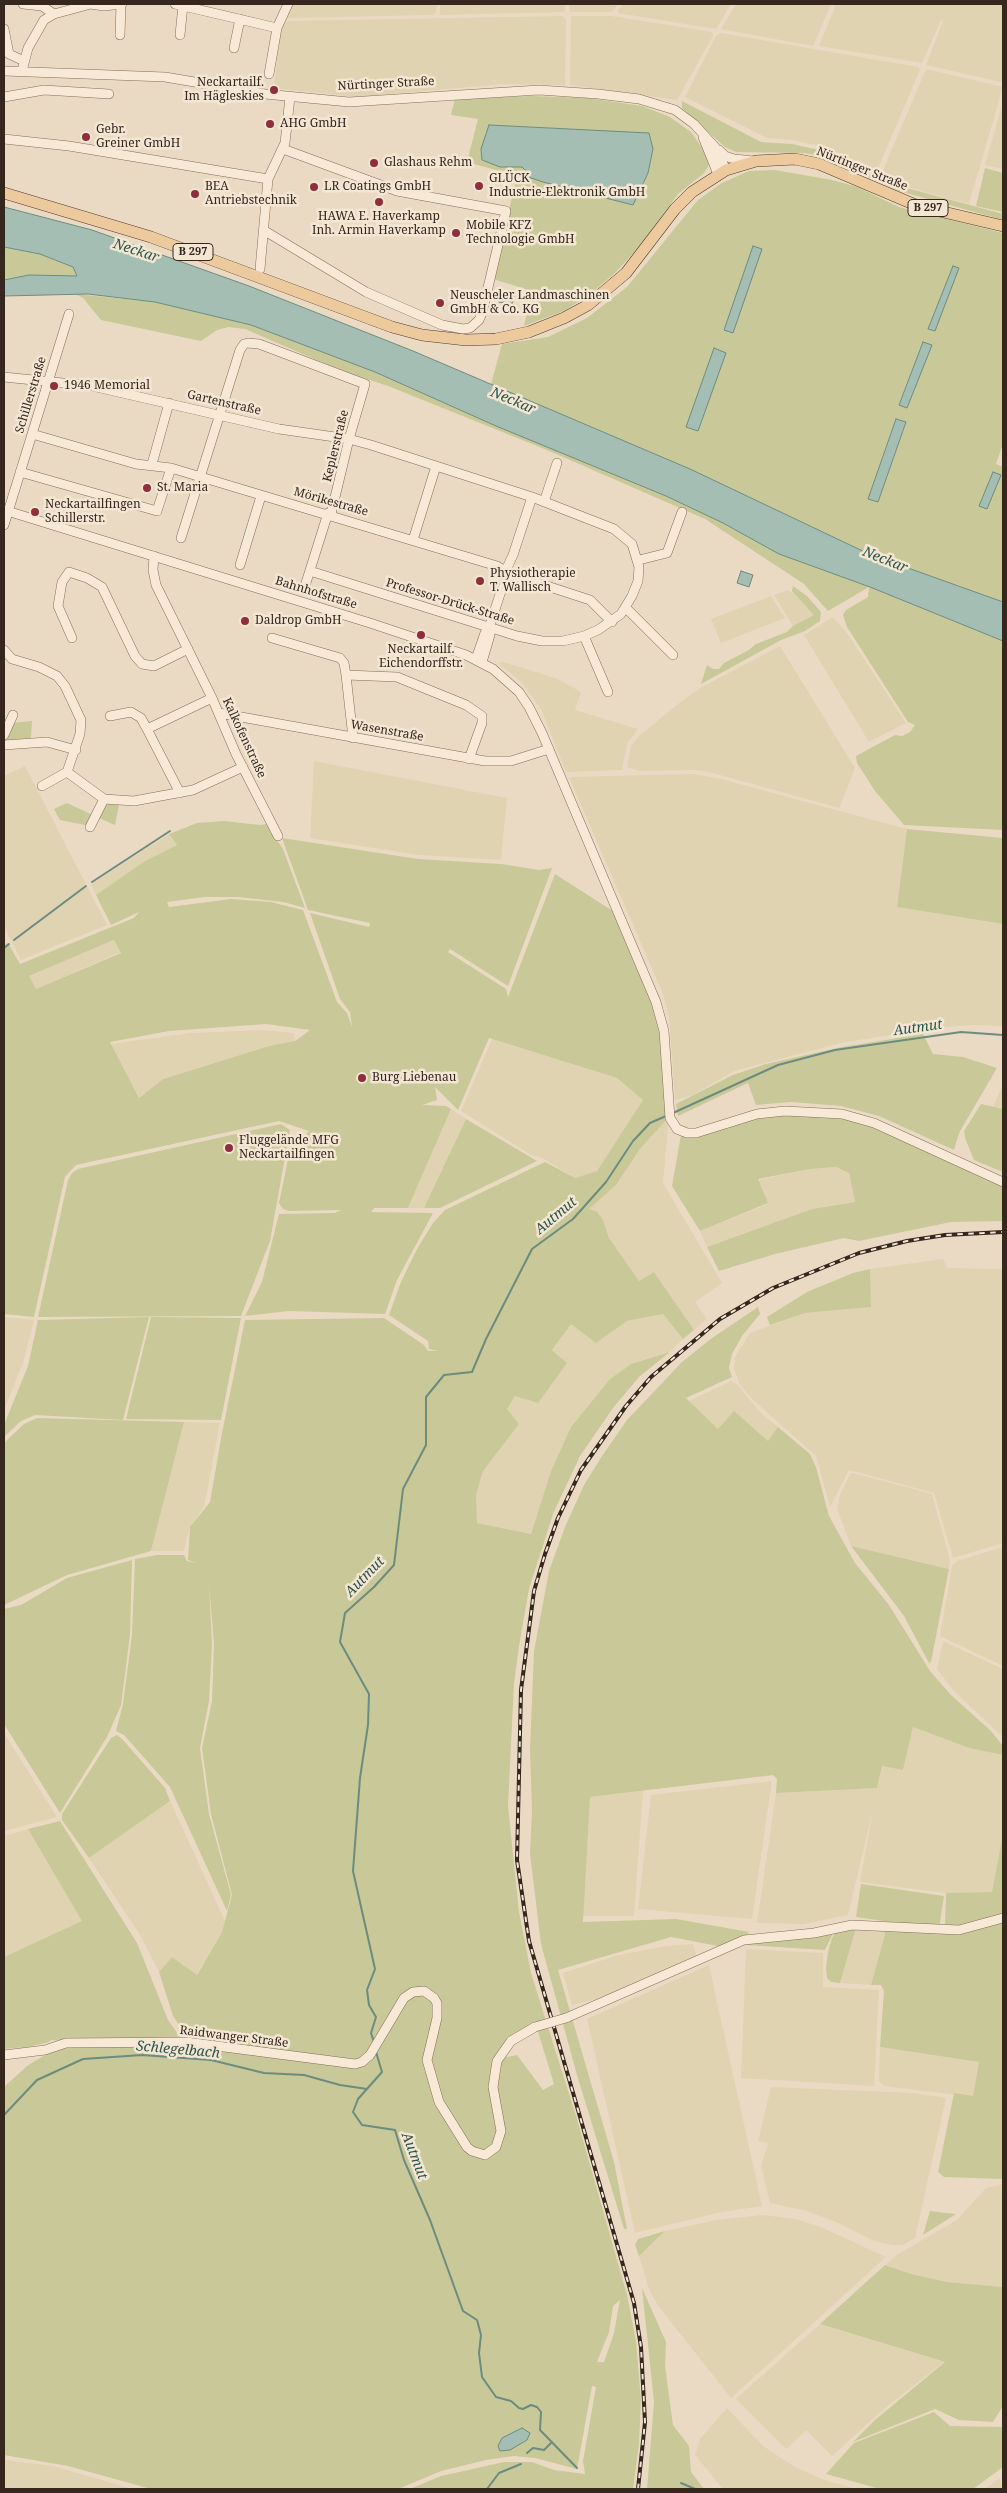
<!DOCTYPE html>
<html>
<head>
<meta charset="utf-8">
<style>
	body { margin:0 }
	#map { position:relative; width:1007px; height:2493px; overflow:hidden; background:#ebdac3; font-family:"Noto Serif",serif }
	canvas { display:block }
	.frame { position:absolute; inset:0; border:5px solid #35261e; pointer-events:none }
</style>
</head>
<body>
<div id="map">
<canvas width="1007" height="2493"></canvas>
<div class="frame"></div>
</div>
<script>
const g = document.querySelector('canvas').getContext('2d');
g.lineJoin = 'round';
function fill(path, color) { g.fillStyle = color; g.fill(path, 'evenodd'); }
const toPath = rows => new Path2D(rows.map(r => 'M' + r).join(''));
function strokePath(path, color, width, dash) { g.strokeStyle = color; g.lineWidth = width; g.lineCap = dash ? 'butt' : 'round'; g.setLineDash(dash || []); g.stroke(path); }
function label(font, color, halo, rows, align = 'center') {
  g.font = font + ' "Noto Serif",serif'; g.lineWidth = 5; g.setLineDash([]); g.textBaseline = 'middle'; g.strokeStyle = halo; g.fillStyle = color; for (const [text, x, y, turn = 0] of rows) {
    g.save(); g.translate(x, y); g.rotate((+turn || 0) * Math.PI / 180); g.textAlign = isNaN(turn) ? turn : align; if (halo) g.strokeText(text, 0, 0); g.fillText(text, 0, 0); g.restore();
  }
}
fill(toPath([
	[290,4,437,4,436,12,433,15,288,18,285,15],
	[440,4,565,4,565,12,440,15],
	[569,4,618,4,612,12,570,12],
	[623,4,731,4,716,29,618,13,618,10],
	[736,4,831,4,813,46,721,29],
	[836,4,1003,4,1003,80,1001,82,926,65,943,21,941,20,922,63,819,46],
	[563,16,566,19,565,85,503,84,357,97,274,88,280,32,284,23,289,21],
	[571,16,611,16,712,32,713,36,677,100,570,85],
	[721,33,918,67,920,70,877,171,814,145,794,140,767,138,685,97,716,36],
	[926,69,1003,87,969,204,904,186,881,175],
	[1003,102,1003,169,985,165],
	[787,590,799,596,815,615,793,626,774,595],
	[771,596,785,618,721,643,711,619],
	[833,617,849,636,906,723,869,742,804,635],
	[780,646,855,768,839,808,709,772,695,770,639,771,627,767,631,746,639,736,678,704,700,688],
	[504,662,558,679,581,692,575,710,638,729,627,744,622,770,566,772,541,709,521,682,498,663],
	[314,761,507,798,501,860,418,855,310,838],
	[25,766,107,925,21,960,4,926,4,776],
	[695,774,721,779,907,829,897,907,1003,924,1003,1026,976,1025,945,1027,845,1042,734,1071,693,1095,675,1100,669,1016,663,994,569,777],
	[169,834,177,845,145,861,96,895,91,884],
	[115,940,121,952,36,989,29,976],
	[262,1030,294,1033,295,1041,269,1046,163,1079,139,1098,111,1044,191,1033],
	[492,1039,617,1078,644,1100,597,1171,575,1178,542,1158,531,1155,461,1111],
	[1002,1087,1003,1087,1003,1109,993,1107],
	[451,1109,466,1119,424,1208,408,1208],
	[669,1117,663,1183,722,1283,695,1302,707,1319,694,1330,654,1272,639,1281,609,1238,603,1220,589,1209,616,1185,640,1149],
	[836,1167,849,1173,855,1202,812,1209,707,1247,700,1231,768,1204,758,1180,810,1169],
	[943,1259,947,1268,1003,1269,1003,1543,953,1558,934,1493,849,1470,830,1507,816,1456,753,1400,740,1385,734,1369,735,1357,750,1333,805,1313,871,1307,870,1269],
	[663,1314,683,1339,670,1352,631,1364,610,1379,571,1427,551,1471,531,1534,477,1523,476,1495,483,1471,519,1424,507,1409,515,1396,559,1355,552,1350,571,1324,596,1343,627,1321],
	[4,1317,34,1320,23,1363,4,1410],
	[731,1381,737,1384,761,1413,778,1427,769,1441,718,1429,689,1401],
	[184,1422,220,1423,204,1507,190,1527,184,1551,151,1551],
	[853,1473,932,1494,950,1560,949,1569,851,1546,837,1509,840,1495,850,1474],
	[1003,1547,1003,1666,940,1636,952,1566,957,1561],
	[943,1641,1003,1669,1003,1737,953,1690,937,1669],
	[913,1727,969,1748,1003,1755,1003,1835,992,1892,946,1893,860,1882,873,1810,848,1915,804,1924,757,1923,776,1793,877,1788,882,1766,903,1770],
	[4,1733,57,1817,4,1831],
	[772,1781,752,1919,638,1909,651,1795],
	[643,1791,634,1916,582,1916,590,1797],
	[170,1801,225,1921,222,1932,196,1975,172,1957,159,1972,140,1935,89,1858],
	[28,1829,83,1921,4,1957,4,1836],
	[856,1928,886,1930,871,1985,840,1983],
	[693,1944,697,1957,617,1994,572,2005,563,1973,615,1956,665,1946],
	[746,1949,823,1953,823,1987,879,1990,874,2086,741,2078],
	[709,1965,762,2206,722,2212,635,2233,587,2019],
	[880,2047,979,2062,973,2097,884,2086,879,2081],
	[771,2087,913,2093,946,2098,915,2238,903,2245,892,2245,874,2241,838,2223,807,2211,770,2203,761,2166,768,2143,758,2141],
	[1003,2184,1003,2287,947,2282,911,2274,885,2265,898,2254,957,2220,986,2188],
	[763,2215,796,2219,823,2228,886,2257,731,2398,659,2307,650,2292,639,2256,665,2231,716,2220],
	[820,2324,944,2362,885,2408,832,2456,806,2430,786,2449,736,2399],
	[727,2408,763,2446,795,2467,827,2481,857,2489,723,2489,695,2455,700,2439],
	[4,2460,53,2466,133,2489,4,2489],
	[1000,2478,1002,2489,984,2489]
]), '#e0d3b1');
fill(toPath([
	[531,96,588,98,642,106,670,117,691,132,705,152,709,165,704,173,678,194,639,247,615,273,589,295,564,311,524,326,532,291,493,279,517,176,467,162,478,119,451,115,455,99],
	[489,125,598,131,653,149,648,173,640,192,543,182,525,176,527,171],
	[682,101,761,142,792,144,819,150,846,160,903,187,1003,214,1003,220,896,190,825,157,805,153,736,152,725,147,682,108],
	[985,168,1003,173,1003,212,976,206],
	[775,170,832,180,857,187,899,207,1003,233,1003,444,996,464,1003,467,1003,602,869,554,690,469,491,384,502,344,548,337,587,318,627,287,698,200,722,183,749,171],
	[923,342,907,408,899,404],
	[896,419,906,423,878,502,868,499],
	[4,247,40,254,73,267,77,277,29,275,4,280],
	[75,294,155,302,251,325,375,372,496,426,666,496,723,523,779,554,870,587,1003,641,1003,830,904,825,875,791,857,763,856,756,895,735,902,736,910,732,915,725,908,722,847,627,843,615,846,610,868,597,869,587,828,611,804,584,705,519,547,450,388,386,342,371,245,329,228,327,217,330,201,341,101,320,83,298],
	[793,586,807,596,821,612,820,621,805,631,781,640,701,684,707,665,713,669,719,669,724,663,749,650,756,644,787,632,793,626,814,615,792,591],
	[32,721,31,738,7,740,11,723],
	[67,803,95,816,90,826,60,820,54,809],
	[106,804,119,805,115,825,99,818],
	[224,821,260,825,266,824,283,849,305,908,283,902,238,897,204,897,167,902,169,907,231,899,271,902,303,910,337,1002,347,1013,352,1027,350,1012,340,999,310,913,369,927,370,923,308,910,282,838,418,859,501,864,539,870,552,868,508,986,450,949,448,952,506,989,508,997,555,874,616,913,651,994,660,1020,669,1117,640,1149,616,1185,589,1209,597,1212,603,1220,609,1238,639,1281,654,1272,694,1330,683,1339,663,1314,627,1321,596,1343,571,1324,552,1350,567,1363,538,1403,515,1396,507,1409,519,1424,483,1471,476,1495,477,1523,531,1534,551,1471,571,1427,610,1379,631,1364,670,1352,639,1377,613,1408,580,1456,553,1514,529,1589,519,1646,514,1684,508,1806,519,1912,531,1973,577,2119,627,2295,636,2341,641,2400,639,2444,633,2489,410,2489,441,2476,504,2462,532,2462,554,2470,585,2474,583,2461,596,2387,592,2386,577,2469,535,2458,514,2456,486,2460,441,2471,398,2489,151,2489,68,2466,4,2455,4,2087,27,2066,45,2055,74,2043,191,2043,173,2016,159,1972,172,1957,197,1975,222,1932,232,1895,211,1814,202,1748,212,1701,214,1644,209,1583,212,1645,209,1701,200,1748,209,1814,231,1895,227,1911,170,1787,124,1735,116,1731,123,1704,132,1635,135,1559,157,1555,184,1555,187,1561,197,1563,188,1560,190,1527,210,1502,222,1433,245,1320,384,1318,424,1345,428,1351,438,1351,429,1349,428,1341,389,1315,401,1282,417,1249,433,1223,445,1210,545,1162,575,1178,597,1171,643,1100,617,1078,489,1038,458,1110,435,1087,437,1100,422,1105,446,1106,451,1109,408,1208,374,1208,371,1212,433,1213,397,1280,385,1314,289,1311,245,1316,262,1282,279,1214,335,1213,341,1210,289,1211,283,1209,279,1203,293,1135,302,1139,309,1131,279,1121,76,1165,65,1177,34,1317,4,1314,4,945,8,943,20,964,134,918,139,912,111,925,96,895,145,861,177,845,169,834,197,823],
	[114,940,121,953,36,989,29,976],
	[266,1024,310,1030,295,1041,269,1046,163,1079,139,1098,110,1042,169,1031],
	[536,2025,554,2084,543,2090,517,2055,507,2057,505,2054,496,2072,496,2090,504,2128,503,2140,491,2157,498,2128,491,2089,496,2057,503,2046,519,2031],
	[620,2300,614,2333,604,2362,597,2362,609,2332,613,2306],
	[907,829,1003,838,1003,924,897,907],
	[923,1034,933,1054,963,1057,997,1068,959,1133,954,1150,879,1116,841,1106,791,1102,756,1105,748,1083,678,1116,676,1104,733,1075,766,1064,842,1047],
	[981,1104,1003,1109,1003,1172,974,1160,965,1138,964,1131],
	[766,1115,838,1117,873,1126,1003,1184,1003,1221,951,1222,859,1241,844,1238,775,1254,719,1271,707,1247,812,1209,855,1202,849,1173,836,1167,810,1169,758,1179,768,1203,700,1231,672,1186,681,1135],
	[466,1119,537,1161,440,1208,424,1208],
	[281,1124,290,1130,270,1241,241,1316,38,1317,68,1180,72,1173,78,1169],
	[870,1269,871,1307,805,1313,770,1325,767,1317,807,1292,853,1273],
	[758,1307,760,1314,742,1336,732,1354,729,1368,732,1377,686,1398,718,1429,734,1411,768,1441,778,1427,810,1454,816,1467,829,1516,855,1563,889,1605,930,1671,951,1695,991,1731,1003,1746,1003,1755,969,1748,913,1727,903,1770,882,1766,877,1788,776,1793,777,1779,773,1775,590,1797,583,1922,676,1919,749,1932,744,1939,723,1947,671,1937,558,1970,614,2162,627,2229,624,2229,577,2075,541,1944,530,1854,532,1810,530,1750,534,1651,549,1571,565,1527,584,1485,602,1456,627,1420,682,1362,712,1338],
	[149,1317,123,1420,35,1415,21,1421,4,1437,4,1425,28,1366,38,1320],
	[151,1317,241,1318,221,1420,126,1419],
	[37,1418,184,1422,151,1551,67,1575,4,1605,4,1443,24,1424],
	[851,1546,949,1569,931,1662,929,1663,904,1616],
	[132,1560,130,1635,121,1705,107,1737,60,1813,4,1724,4,1609,21,1605,67,1578],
	[117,1735,123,1740,165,1788,170,1801,89,1858,62,1820,62,1814,111,1738],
	[60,1821,137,1943,168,2020,183,2041,71,2042,51,2040,49,2042,28,2047,4,2049,4,1957,82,1921,28,1829],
	[1003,1835,1003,1914,966,1925,945,1927,946,1893,992,1892],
	[861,1884,944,1896,939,1929,856,1917],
	[1003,1921,1003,2179,944,2177,938,2172,954,2093,973,2096,979,2062,880,2047,884,1991,881,1985,871,1985,886,1930,907,1932],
	[856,1928,840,1983,831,1982,827,1978,826,1968,828,1952,832,1938,836,1932],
	[835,1929,825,1950,746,1945,749,1941],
	[930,2211,946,2213,956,2214,923,2235],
	[665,2231,639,2256,635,2245,638,2239],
	[885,2265,911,2274,947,2282,1003,2287,1003,2406,993,2422,959,2420,935,2409,853,2442,875,2420,945,2362,820,2324],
	[642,2288,666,2342,665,2366,673,2425,689,2446,691,2472,704,2489,647,2489,654,2402],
	[934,2412,950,2426,1003,2427,1003,2467,973,2489,880,2489,826,2474,854,2443]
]), '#c9c898');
const water = toPath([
	[489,125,649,133,653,149,648,173,633,205,543,182,525,176,526,171,522,167,500,167,482,160,481,149,489,125],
	[4,207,92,230,249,286,413,351,690,469,869,554,1003,602,1003,641,870,587,779,554,723,523,666,496,496,426,375,372,251,325,155,302,88,294,4,296,4,280,29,275,77,276,73,267,40,254,4,247,4,207],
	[753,246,762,249,733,333,724,330,753,246],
	[953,266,959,268,935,331,928,329,953,266],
	[501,293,514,296,512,305,499,302,501,293],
	[923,342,932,345,907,408,899,405,923,342],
	[714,348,726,353,698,431,686,427,714,348],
	[896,419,906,422,878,502,868,499,896,419],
	[993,472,1001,475,987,509,979,506,993,472],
	[741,571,753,575,749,587,737,583,741,571],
	[522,2428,530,2433,527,2440,510,2450,500,2451,498,2446,502,2438,522,2428]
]);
fill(water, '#a5beb4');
strokePath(water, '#6c8c80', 1);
strokePath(toPath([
	[92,882,170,831],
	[14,940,86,886],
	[4,948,9,944],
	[673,1113,778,1065,835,1050,961,1032,1003,1035],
	[374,2042,371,2033,376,2017,369,2005,367,1990,375,1969,353,1871,360,1778,368,1725,369,1694,340,1642,345,1613,374,1587,394,1565,403,1489,426,1445,426,1397,444,1375,472,1372,486,1339,532,1249,573,1219,606,1182,633,1141,650,1123,666,1116],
	[376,2052,382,2072,358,2099,353,2112,362,2125,395,2130,404,2160,430,2220,463,2311,477,2320,481,2335,479,2353,482,2377,496,2397,511,2401,519,2408,523,2409,531,2405,537,2407,541,2412,540,2430,577,2468],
	[4,2115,37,2080,83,2059,142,2055,211,2060,264,2073,304,2075,340,2085,367,2089],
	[527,2453,533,2448,544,2450,551,2443],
	[681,2483,695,2489],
	[487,2489,499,2473,521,2464]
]), '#6c8c80', 2);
const minor = toPath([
	[23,4,42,6,54,14],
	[90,4,104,6,122,4],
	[175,4,277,28],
	[4,29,9,54,24,61],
	[120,35,121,4],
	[180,35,183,5],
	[234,48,240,19],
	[4,71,165,77,265,94,349,102,539,90,598,94,639,99,675,110,694,124,715,147,726,170],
	[22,71,28,48,44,20,54,14,91,4],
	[269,74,277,28,288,4],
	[4,97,44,90,109,94],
	[703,137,718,174],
	[4,139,69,146,268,179],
	[719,150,725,156,734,159,753,161],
	[265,231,366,292,442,325,463,329,470,328,479,320,482,313,506,211,397,191,283,149],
	[260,269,268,179,285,143,290,97],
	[4,377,92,386,279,429,349,439,371,445,532,497,614,529,632,544,639,567,638,581,632,596,621,614,598,630,584,636,563,641,542,641,517,636,310,571],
	[32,434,136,464,171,468,497,566,510,574,590,600,612,622],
	[152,464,169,403],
	[20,472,157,511,171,468],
	[544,502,557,463],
	[4,510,370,623,466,655,493,669,519,692,529,707,542,733,656,1002,664,1031,670,1118,677,1129,687,1133,696,1133,757,1114,785,1111,842,1114,874,1123,1003,1182],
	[4,525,69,314],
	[181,538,240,350,244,344,248,343,259,344,365,384,349,439,331,514],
	[413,540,436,466],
	[154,556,153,570,156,585,212,698,236,754,278,836],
	[639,560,667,553,682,512],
	[240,565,261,496],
	[506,570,513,555,532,497],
	[305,586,328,513],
	[626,608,673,655],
	[489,628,500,594,510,574],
	[584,636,608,692],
	[72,638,58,606,62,582,69,572,87,578,102,587,135,656,142,664,154,666,188,649],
	[272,638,340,658,344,663,346,675],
	[4,650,12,659,39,667,57,676,65,686,81,720,80,734,67,772,42,786],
	[476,659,485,633,489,628,490,635,482,662],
	[219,713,485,761,511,761,549,749],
	[110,716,131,712,141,718,147,729,212,698],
	[147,729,180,793],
	[4,735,13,715],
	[353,738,346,675,397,677,466,705,482,716,482,723,469,759],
	[4,745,47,742,76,750],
	[67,772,104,799,134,801,193,790,243,767],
	[90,827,104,799],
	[566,2018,744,1940,814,1933,852,1925,959,1930,1003,1918],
	[4,2055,45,2050,66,2043,186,2042,355,2064,362,2062,370,2055,404,1998,413,1992,424,1991,434,1998,437,2003,437,2018,427,2060,439,2102,467,2147,472,2151,485,2155,496,2147,501,2131,493,2087,497,2061,511,2041,535,2027]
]);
const major = toPath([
	[4,193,151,237,392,327,422,335,466,340,496,339,529,332,564,318,588,305,626,273,675,209,692,192,726,170,756,161,795,159,819,164,918,206,1003,226]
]);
strokePath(minor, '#846c5b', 10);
strokePath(major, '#523b2f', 12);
strokePath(minor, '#f7e9d6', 9);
strokePath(major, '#edca9d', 11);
const rail = toPath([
	[638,2489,645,2422,641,2347,634,2303,529,1941,517,1860,521,1690,534,1591,545,1554,558,1518,581,1470,626,1406,651,1377,720,1319,773,1288,859,1253,907,1241,945,1235,1003,1232]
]);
strokePath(rail, '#35261e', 4);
strokePath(rail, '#f3e6d2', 2, [5.5]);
const minorBridge = toPath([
	[535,2027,566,2018]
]);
strokePath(minorBridge, '#846c5b', 10, []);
strokePath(minorBridge, '#f7e9d6', 9);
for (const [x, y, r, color] of [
	[274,90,5,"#902e3b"],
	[270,124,5,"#902e3b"],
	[86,137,5,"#902e3b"],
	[374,163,5,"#902e3b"],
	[479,186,5,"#902e3b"],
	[314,187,5,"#902e3b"],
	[195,194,5,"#902e3b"],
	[379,202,5,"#902e3b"],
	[456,233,5,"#902e3b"],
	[440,303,5,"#902e3b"],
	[54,386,5,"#902e3b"],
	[147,488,5,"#902e3b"],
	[35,512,5,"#902e3b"],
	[480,581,5,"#902e3b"],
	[245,621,5,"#902e3b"],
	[421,635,5,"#902e3b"],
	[362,1078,5,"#902e3b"],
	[229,1148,5,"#902e3b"]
]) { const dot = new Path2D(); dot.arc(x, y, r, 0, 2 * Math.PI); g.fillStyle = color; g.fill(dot); strokePath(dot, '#f3e6d2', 2); }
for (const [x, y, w] of [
	[928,208,40],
	[193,252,40]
]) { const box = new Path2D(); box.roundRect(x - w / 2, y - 8.5, w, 17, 4); g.fillStyle = '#f3e6d2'; g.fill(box); strokePath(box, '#35261e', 1); }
label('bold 11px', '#35261e', null, [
	["B 297",928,208],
	["B 297",193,252]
]);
label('12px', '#35261e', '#f3e6d2', [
	["Neckartailf.",264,83,"right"],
	["Im Hägleskies",264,97,"right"],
	["AHG GmbH",280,124],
	["Gebr.",96,130],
	["Greiner GmbH",96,144],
	["Glashaus Rehm",384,163],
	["GLÜCK",489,179],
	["Industrie-Elektronik GmbH",489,193],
	["BEA",205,187],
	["Antriebstechnik",205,201],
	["LR Coatings GmbH",324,187],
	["HAWA E. Haverkamp",379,217,"center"],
	["Inh. Armin Haverkamp",379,231,"center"],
	["Mobile KFZ",466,226],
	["Technologie GmbH",466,240],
	["Neuscheler Landmaschinen",450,296],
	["GmbH & Co. KG",450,310],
	["1946 Memorial",64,386],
	["St. Maria",157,488],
	["Neckartailfingen",45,505],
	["Schillerstr.",45,519],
	["Physiotherapie",490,574],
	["T. Wallisch",490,588],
	["Daldrop GmbH",255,621],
	["Neckartailf.",421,650,"center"],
	["Eichendorffstr.",421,664,"center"],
	["Burg Liebenau",372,1078],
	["Fluggelände MFG",239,1141],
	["Neckartailfingen",239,1155]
], 'left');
label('12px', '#35261e', '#f3e6d2', [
	["Nürtinger Straße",386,84,-3],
	["Nürtinger Straße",862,169,22],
	["Schillerstraße",31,395,-73],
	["Gartenstraße",224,403,13],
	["Keplerstraße",336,446,-76],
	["Mörikestraße",331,502,16],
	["Bahnhofstraße",316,593,17],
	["Professor-Drück-Straße",450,602,17],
	["Wasenstraße",387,731,10],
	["Kalkofenstraße",244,738,65],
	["Raidwanger Straße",234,2037,7]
]);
label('italic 14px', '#2e544d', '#f3e6d2', [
	["Neckar",136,251,18],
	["Neckar",513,401,23],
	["Neckar",885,560,22],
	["Autmut",918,1028,-8],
	["Autmut",556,1216,-40],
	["Autmut",365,1577,-46],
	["Schlegelbach",178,2050,5],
	["Autmut",414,2156,69]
]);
</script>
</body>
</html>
